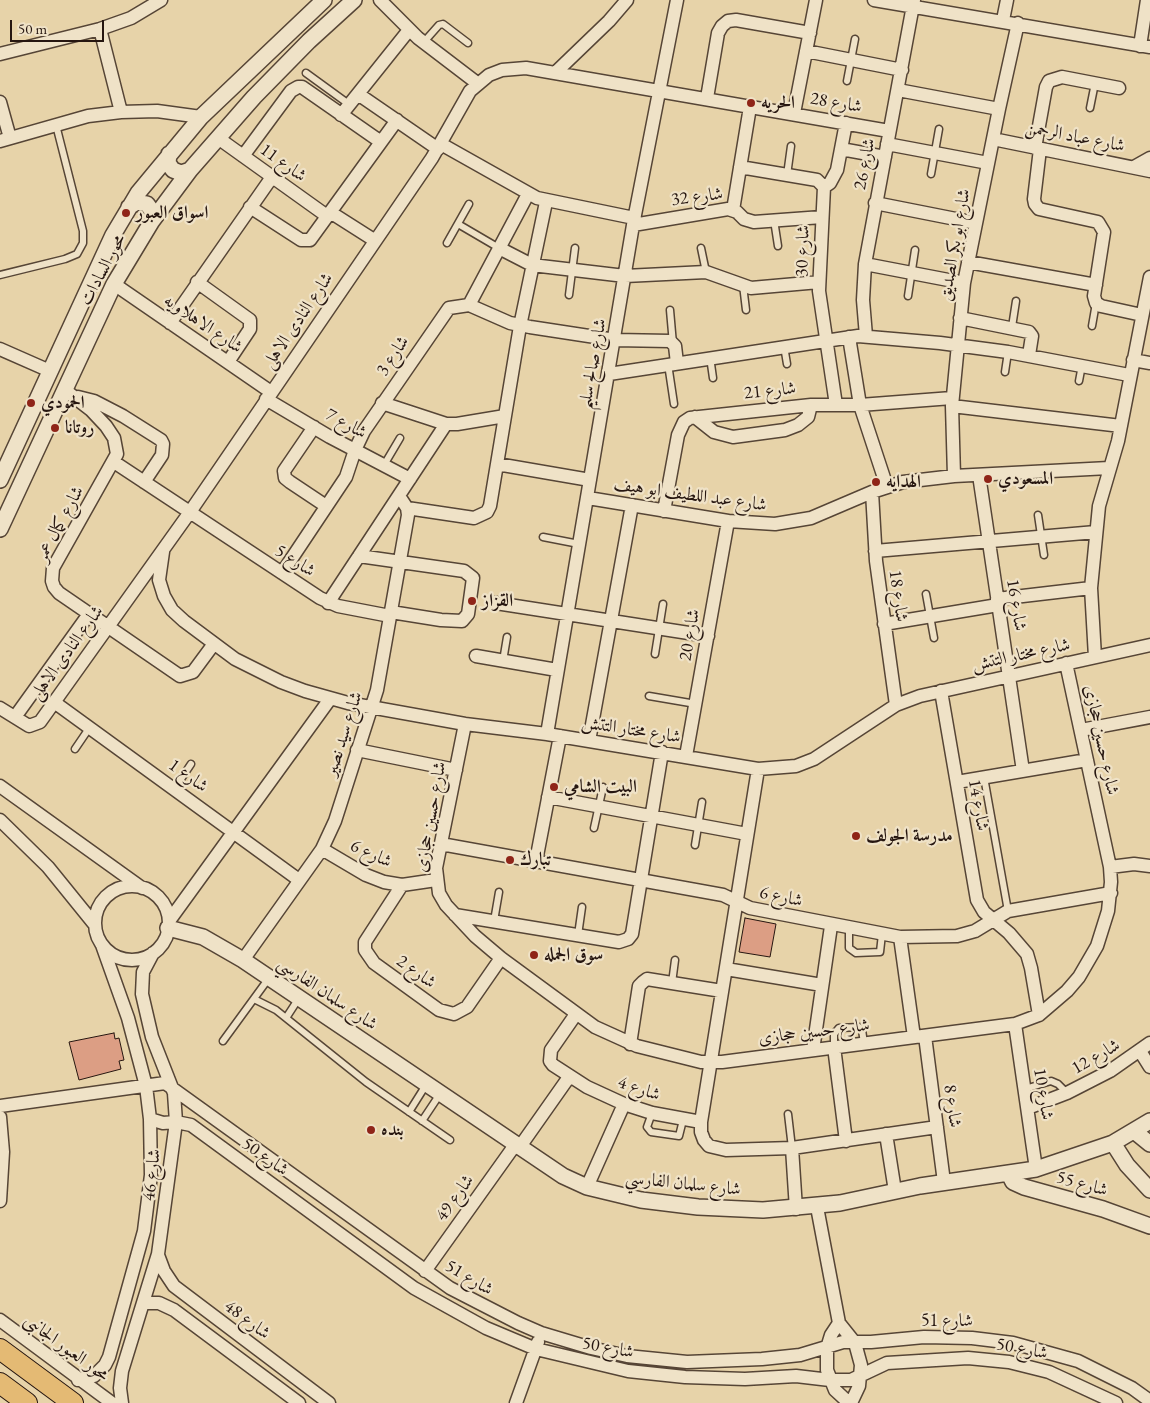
<!DOCTYPE html>
<html>
<head>
<meta charset="utf-8">
<style>
	body { margin:0 }
	#map { position:relative; width:1150px; height:1403px; overflow:hidden; background:#e7d3a9; font-family:"EB Garamond",serif }
	canvas { display:block }
	.scale { position:absolute; left:10px; top:20px; width:94px; height:22px; box-sizing:border-box; border:2px solid #261610; border-top:0; padding-left:6px; font-size:15px; line-height:18px; white-space:nowrap; color:#261610; -webkit-text-stroke:4px #efe2c7; paint-order:stroke }
</style>
</head>
<body>
<div id="map">
<canvas width="1150" height="1403"></canvas>
<div class="scale">50 m</div>
</div>
<script>
const g = document.querySelector('canvas').getContext('2d');
g.lineJoin = 'round';
function fill(path, color) { g.fillStyle = color; g.fill(path, 'evenodd'); }
const toPath = rows => new Path2D(rows.map(r => 'M' + r).join(''));
function strokePath(path, color, width, dash) { g.strokeStyle = color; g.lineWidth = width; g.lineCap = dash ? 'butt' : 'round'; g.setLineDash(dash || []); g.stroke(path); }
function label(font, color, halo, rows, align = 'center') {
  g.font = font + ' "EB Garamond",Amiri,serif'; g.lineWidth = 4.5; g.setLineDash([]); g.textBaseline = 'middle'; g.strokeStyle = halo; g.fillStyle = color; for (const [text, x, y, turn = 0] of rows) {
    g.save(); g.translate(x, y); g.rotate((+turn || 0) * Math.PI / 180); g.textAlign = isNaN(turn) ? turn : align; if (halo) g.strokeText(text, 0, 0); g.fillText(text, 0, 0); g.restore();
  }
}
const building = toPath([
	[745,918,776,924,770,957,739,952,745,918],
	[114,1033,115,1039,119,1038,124,1060,119,1061,121,1069,79,1080,69,1042,114,1033]
]);
fill(building, '#dc9e84');
strokePath(building, '#261610', 1);
const service = toPath([
	[423,43,439,25,443,24,468,43],
	[306,73,350,105],
	[847,81,855,39],
	[1090,108,1095,83],
	[931,174,939,129],
	[787,175,791,146],
	[774,220,778,246],
	[458,224,499,248],
	[447,243,469,204],
	[701,248,706,272],
	[0,275,65,259,77,254,83,243,83,231,56,125],
	[743,285,746,310],
	[569,295,575,248],
	[908,296,915,250],
	[670,310,673,344],
	[1092,326,1096,303],
	[1012,327,1016,301],
	[784,346,787,364],
	[710,357,713,378],
	[668,364,674,404],
	[1005,372,1008,352],
	[1079,381,1082,365],
	[384,465,400,438],
	[1038,515,1044,555],
	[543,537,579,544],
	[926,594,934,638],
	[655,654,663,604],
	[503,661,507,637],
	[649,696,696,704],
	[75,749,90,727],
	[984,777,1008,911],
	[175,788,191,764],
	[594,828,603,787],
	[695,845,702,802],
	[494,921,499,892],
	[849,929,849,948,856,953,880,952,882,934],
	[578,935,582,907],
	[672,983,675,960],
	[254,999,276,1010,366,1082,450,1140],
	[286,1018,299,998],
	[223,1041,269,978],
	[834,1047,834,1034,839,1028,859,1027,862,1030,864,1043],
	[1025,1089,1051,1081,1058,1084,1067,1093],
	[409,1112,426,1085],
	[652,1113,647,1127,651,1132,679,1136,683,1120],
	[788,1114,792,1148],
	[422,1121,440,1094]
]);
const minor = toPath([
	[380,0,418,38,477,83],
	[874,0,1150,47],
	[1003,20,1007,0],
	[100,29,121,112],
	[1140,46,1147,0],
	[806,51,902,70],
	[0,54,100,29,131,18,161,0],
	[555,73,609,21,627,0],
	[898,90,999,109],
	[358,94,438,149],
	[707,98,718,33,722,26,728,21,736,20,810,33],
	[0,102,10,138],
	[794,113,816,0],
	[341,115,409,30],
	[218,138,327,216],
	[993,139,1150,171],
	[0,141,88,116,121,112,157,111,201,117],
	[441,144,537,198,634,218],
	[887,144,988,163],
	[1035,148,1046,87,1049,81,1062,77,1119,88],
	[841,149,885,157],
	[1040,149,1034,199,1035,204,1039,209,1098,222,1104,232,1094,296,1096,303,1101,306,1142,315],
	[243,156,291,91,298,87,302,87,381,142],
	[740,167,817,180,824,187,819,291,836,405],
	[1134,167,1150,158],
	[824,187,830,183,837,170,846,123],
	[875,203,976,223],
	[250,207,301,240,310,240,397,120],
	[733,210,750,107],
	[330,212,374,240],
	[633,225,728,209,737,212,744,219,754,222,822,217],
	[499,248,532,265,625,276,706,272,751,288,819,282],
	[968,262,1096,285],
	[865,264,964,283],
	[197,282,250,320,250,329,228,362],
	[114,284,271,392],
	[469,305,528,194],
	[960,318,1029,332,1032,336,1029,355],
	[170,323,272,177],
	[866,336,863,300,865,264,914,0],
	[849,337,860,405,887,487],
	[0,349,50,371],
	[1133,360,1150,363],
	[609,374,858,336,940,343,1008,352,1129,375],
	[65,390,91,410,106,426,114,438,117,454,53,568,52,581,54,587,59,593,180,676,193,672,213,645],
	[78,397,94,401,123,416,161,440,163,444,162,455,144,482],
	[266,399,330,437,410,479],
	[382,403,446,424,457,424,505,416],
	[952,406,1121,426],
	[695,417,714,432,733,437,785,430,798,425,808,417,811,405],
	[314,427,284,471,285,478,290,482,326,506],
	[114,462,320,598,338,606,390,616],
	[497,464,590,480],
	[979,475,1023,771],
	[954,476,952,406,964,283,999,109,1018,23],
	[872,492,876,561,896,705],
	[588,498,728,521,775,524,811,518,872,492,903,482,954,476,1109,468],
	[407,508,474,518,487,512,490,506,520,326,546,202],
	[664,511,678,435,684,422,690,418,811,405,860,405,952,398],
	[875,551,1096,532],
	[163,552,159,580,164,596,172,610,184,621,235,659,281,682,305,691,348,703,465,724,547,734,758,769,796,766,814,759,896,705,920,696,1150,645],
	[359,556,464,571,473,578,468,614,462,621,441,620,391,612],
	[282,573,346,477,355,450,364,431,449,308,469,305,510,323,530,327,615,340,670,341,675,346,677,363],
	[997,599,1091,588],
	[328,603,446,424],
	[496,603,708,636],
	[884,624,998,605],
	[476,656,557,670],
	[1095,657,1091,588,1099,506,1118,441,1150,277],
	[941,691,977,900,984,912,1009,933,1027,954,1031,968,1039,1015],
	[54,702,299,880],
	[0,708,29,726,40,722,190,512,432,158,470,91,489,75,502,70,526,68,889,131],
	[15,717,89,614],
	[465,724,436,868,439,893,446,905,475,936,501,958,595,1027,637,1046,701,1062,722,1062,1015,1024,1039,1015,1067,991,1079,977,1097,946,1108,911,1111,882,1110,867,1066,663],
	[1081,730,1150,717],
	[547,734,633,225,677,0],
	[589,741,632,505],
	[357,750,456,770],
	[686,756,728,521],
	[758,769,701,1122,701,1132,704,1140,709,1146,726,1150,792,1148,937,1127],
	[957,782,1087,760],
	[0,786,142,888],
	[548,797,747,834],
	[0,820,48,867,95,925],
	[441,844,723,895,750,908,900,937,957,936,975,931,1008,911,1111,893],
	[322,849,366,875,384,882,402,885,436,880],
	[536,861,560,736],
	[1110,867,1134,864,1150,866],
	[402,885,365,942,365,950,374,963,439,1010,454,1014,467,1007,501,958],
	'95 923a37 37 0 1 1 74 0a37 37 0 1 1-74 0Z',
	[455,915,619,942,628,939,632,934,662,752],
	[169,921,330,699],
	[900,937,914,1037],
	[243,960,322,849,335,821,377,690,408,515,407,508,399,496],
	[726,969,822,985],
	[576,1014,551,1050,550,1061,553,1065,587,1087,624,1104,652,1113,701,1122],
	[1015,1024,1036,1169],
	[925,1036,944,1182],
	[630,1044,639,986,643,982,647,979,722,991],
	[834,1047,846,1141],
	[813,1050,831,926],
	[1140,1051,1150,1067],
	[0,1106,165,1083,450,1288,518,1323,541,1333,591,1348,627,1356,687,1362,762,1359,800,1355,843,1342,871,1342,924,1337,972,1338,1013,1343,1078,1361,1132,1388,1150,1401],
	[1028,1108,1067,1093,1110,1071,1150,1043],
	[0,1117,3,1152,0,1201],
	[150,1119,163,1123,176,1122,191,1125,414,1288,486,1328,536,1349,628,1371,685,1377,745,1379,796,1376,830,1380,851,1380,887,1363,968,1358,1009,1362,1049,1372,1116,1403],
	[886,1134,895,1191],
	[519,1148,569,1077],
	[792,1148,796,1209],
	[587,1187,624,1104],
	[817,1207,839,1323,855,1343,861,1365,859,1386,851,1403],
	[158,1255,164,1271,174,1286,329,1403],
	[425,1271,515,1145],
	[143,1303,159,1303,174,1310,299,1403],
	[0,1320,112,1403],
	[839,1323,831,1335,827,1348,827,1370,835,1390,849,1403],
	[78,1380,94,1376,105,1365,109,1357,144,1231,151,1175,150,1119,146,1086,128,1018,102,945],
	[122,1403,120,1388,122,1371,158,1254,176,1122,174,1093,152,1037,142,994,143,972,153,953],
	[516,1403,538,1342]
]);
const tertiary = toPath([
	[169,154,168,163,173,170,181,173,190,170],
	[129,207,137,202,147,204,152,211,152,221],
	[0,480,113,235,138,193,201,117,324,0],
	[0,529,114,284,152,221,190,170,254,97,309,41,354,0],
	[168,928,203,937,243,960,563,1176,587,1187,641,1200,698,1207,763,1210,840,1203,920,1186,1036,1169,1113,1143,1150,1121],
	[1134,1131,1150,1144],
	[1113,1143,1127,1165,1150,1190],
	[1009,1174,1013,1182,1024,1187,1103,1209,1150,1226]
]);
const trunk = toPath([
	[0,1349,73,1403],
	[0,1383,27,1403]
]);
strokePath(service, '#564536', 9);
strokePath(minor, '#564536', 15);
strokePath(tertiary, '#564536', 18);
strokePath(trunk, '#261610', 22);
strokePath(service, '#efe2c7', 6);
strokePath(minor, '#efe2c7', 12);
strokePath(tertiary, '#efe2c7', 15);
strokePath(trunk, '#e4ba74', 20);
for (const [x, y, r, color] of [
	[751,103,5,"#8f2418"],
	[126,213,5,"#8f2418"],
	[31,403,5,"#8f2418"],
	[55,428,5,"#8f2418"],
	[988,479,5,"#8f2418"],
	[876,482,5,"#8f2418"],
	[472,601,5,"#8f2418"],
	[554,787,5,"#8f2418"],
	[856,836,5,"#8f2418"],
	[510,860,5,"#8f2418"],
	[534,955,5,"#8f2418"],
	[371,1130,5,"#8f2418"]
]) { const dot = new Path2D(); dot.arc(x, y, r, 0, 2 * Math.PI); g.fillStyle = color; g.fill(dot); strokePath(dot, '#efe2c7', 2); }
label('bold 18px', '#261610', '#efe2c7', [
	["الحريه",761,103],
	["اسواق العبور",136,213],
	["الحمودي",41,403],
	["روتانا",65,428],
	["المسعودي",998,479],
	["الهدايه",886,482],
	["القزاز",482,601],
	["البيت الشامي",564,787],
	["مدرسة الجولف",866,836],
	["تبارك",520,860],
	["سوق الجمله",544,955],
	["بنده",381,1130]
], 'left');
label('18px', '#261610', '#efe2c7', [
	["شارع 28",836,103,10],
	["شارع عباد الرحمن",1075,137,11],
	["شارع 11",283,163,36],
	["شارع 26",865,164,-79],
	["شارع 32",697,197,-7],
	["شارع ابو بكر الصديق",955,245,-80],
	["شارع 30",803,251,-88],
	["محور السادات",103,270,-62],
	["شارع النادى الاهلى",298,321,-56],
	["شارع الاهلاويه",203,324,34],
	["شارع 3",393,356,-56],
	["شارع صالح سليم",593,364,-80],
	["شارع 21",770,391,-6],
	["شارع 7",346,424,29],
	["شارع عبد اللطيف ابو هيف",690,495,8],
	["شارع كمال عمر",60,524,-62],
	["شارع 5",295,561,33],
	["شارع 18",898,596,82],
	["شارع 16",1016,605,81],
	["شارع 20",690,635,-80],
	["شارع النادى الاهلى",67,653,-54],
	["شارع مختار التتش",1021,655,-12],
	["شارع مختار التتش",631,730,9],
	["شارع سيد نصير",344,734,-72],
	["شارع حسين حجازى",1101,740,78],
	["شارع 1",188,776,36],
	["شارع 14",978,805,80],
	["شارع حسين حجازى",431,817,-80],
	["شارع 6",371,854,25],
	["شارع 6",781,897,12],
	["شارع 2",416,972,36],
	["شارع سلمان الفارسي",327,994,34],
	["شارع حسين حجازى",814,1032,-7],
	["شارع 12",1096,1057,-30],
	["شارع 4",639,1089,19],
	["شارع 10",1043,1094,81],
	["شارع 8",952,1106,82],
	["شارع 50",265,1157,36],
	["شارع 46",152,1175,-83],
	["شارع سلمان الفارسي",683,1184,6],
	["شارع 55",1082,1184,16],
	["شارع 49",455,1198,-54],
	["شارع 51",469,1278,31],
	["شارع 48",247,1320,37],
	["شارع 51",947,1321],
	["محور العبور الجانبى",66,1348,36],
	["شارع 50",608,1348,11],
	["شارع 50",1022,1349,11]
]);
</script>
</body>
</html>
